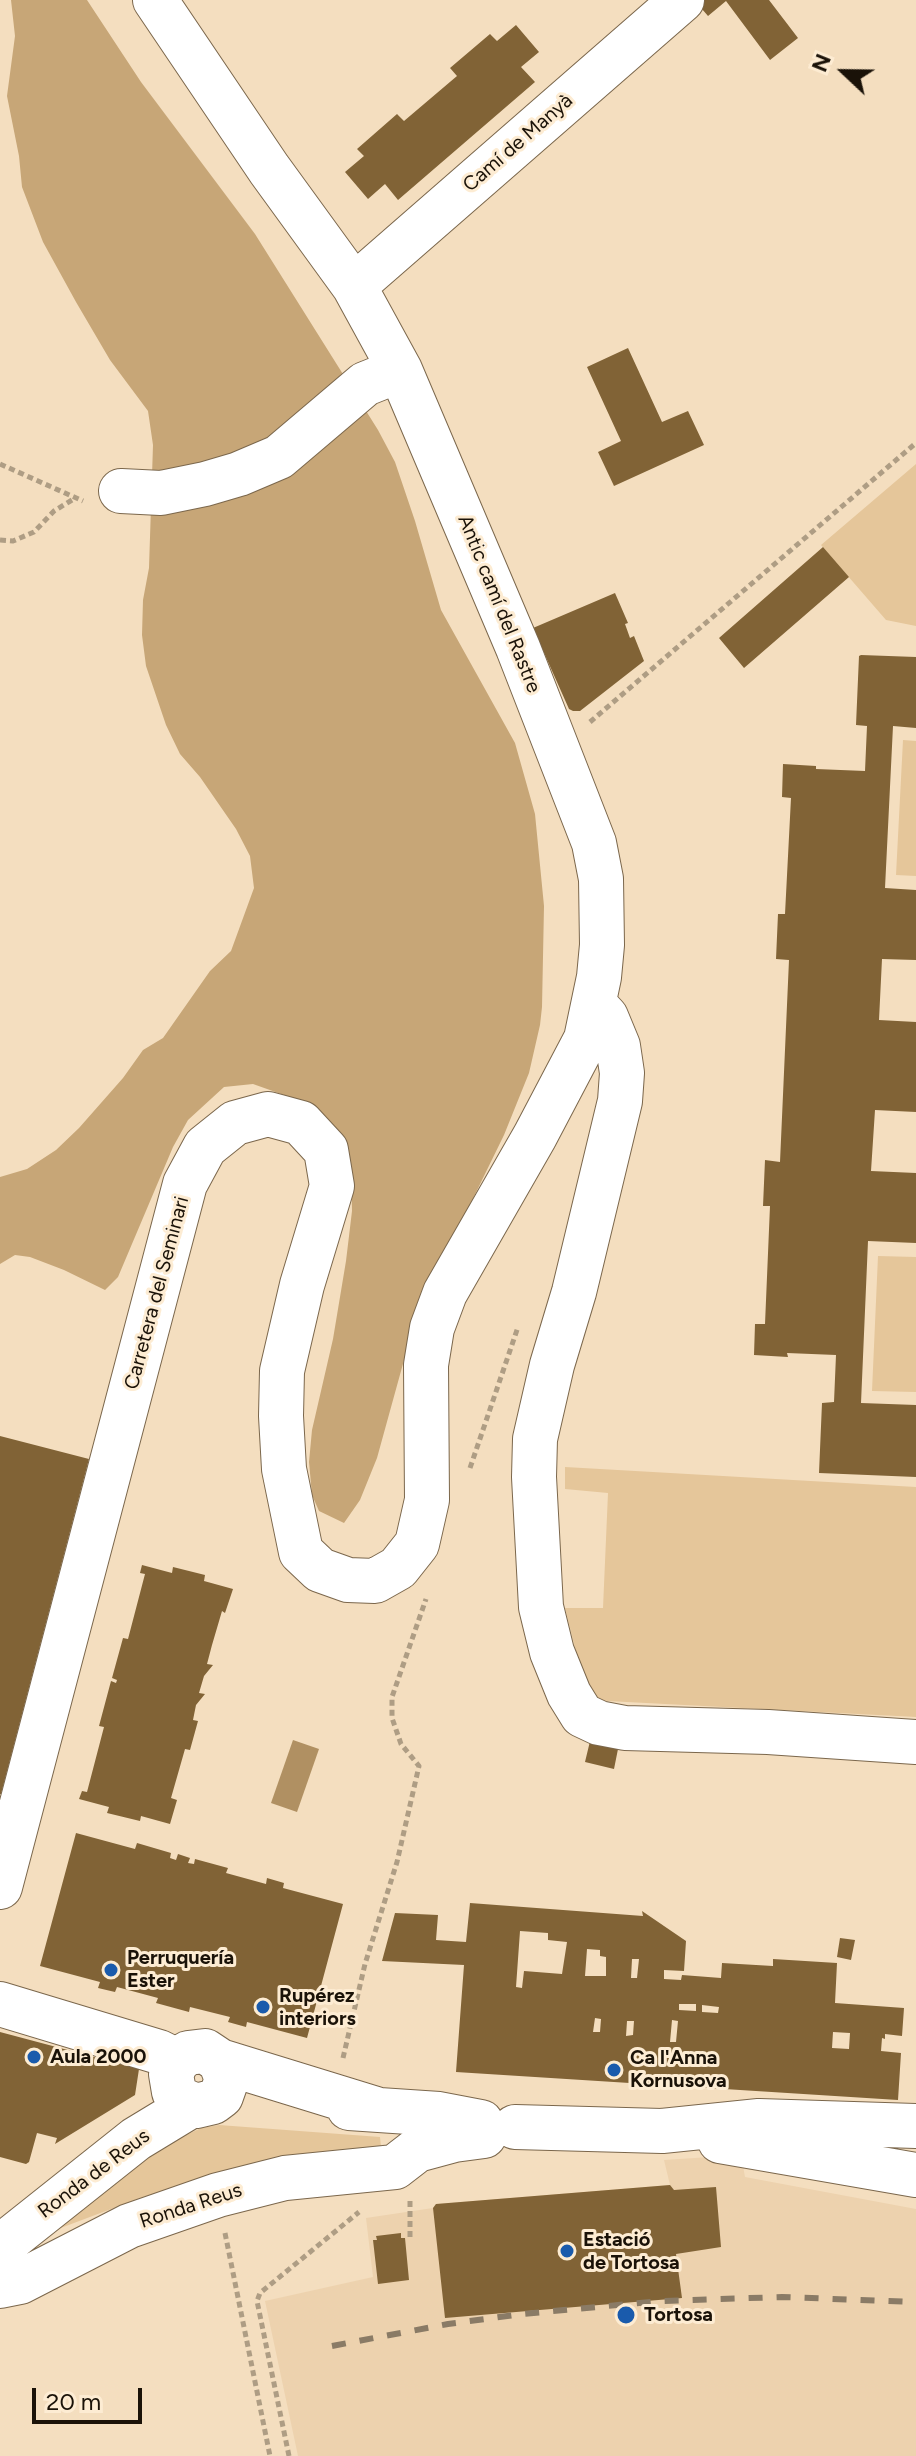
<!DOCTYPE html>
<html>
<head>
<meta charset="utf-8">
<style>
	body { margin:0 }
	#map { position:relative; width:916px; height:2456px; overflow:hidden; background:#f4debf; font-family:Figtree,sans-serif }
	canvas { display:block }
	.north { position:absolute; left:804px; top:32px; width:80px; height:80px; -webkit-text-stroke:6px #fdecd3; paint-order:stroke; rotate:292deg; font-size:22px; font-weight:700; line-height:32px; text-align:center; color:#1a1208 }
	.north::after { content:''; display:block; margin:auto; width:28px; height:36px; background:#1a1208; clip-path:polygon(50% 0,100% 100%,50% 72%,0 100%) }
	.scale { position:absolute; left:32px; top:2388px; width:110px; height:36px; box-sizing:border-box; border:4px solid #1a1208; border-top:0; padding-left:10px; font-size:24px; line-height:28px; white-space:nowrap; color:#1a1208; -webkit-text-stroke:6px #fdecd3; paint-order:stroke }
</style>
</head>
<body>
<div id="map">
<canvas width="916" height="2456"></canvas>
<div class="north">N</div>
<div class="scale">20 m</div>
</div>
<script>
const g = document.querySelector('canvas').getContext('2d');
g.lineJoin = 'round';
function fill(path, color) { g.fillStyle = color; g.fill(path, 'evenodd'); }
const toPath = rows => new Path2D(rows.map(r => 'M' + r).join(''));
function strokePath(path, color, width, dash) { g.strokeStyle = color; g.lineWidth = width; g.lineCap = dash ? 'butt' : 'round'; g.setLineDash(dash || []); g.stroke(path); }
function label(font, color, halo, rows, align = 'center') {
  g.font = font + ' Figtree,sans-serif'; g.lineWidth = 6; g.setLineDash([]); g.textBaseline = 'middle'; g.strokeStyle = halo; g.fillStyle = color; for (const [text, x, y, turn = 0] of rows) {
    g.save(); g.translate(x, y); g.rotate((+turn || 0) * Math.PI / 180); g.textAlign = isNaN(turn) ? turn : align; if (halo) g.strokeText(text, 0, 0); g.fillText(text, 0, 0); g.restore();
  }
}
fill(toPath([
	[741,2155,745,2177,916,2209,916,2456,298,2456,265,2301,373,2277,366,2218,433,2208,436,2204,670,2185,664,2160]
]), '#edd2ae');
fill(toPath([
	[916,464,916,626,886,620,821,545],
	[903,740,916,741,916,876,896,875],
	[878,1256,916,1257,916,1392,872,1391],
	[565,1467,916,1487,916,1717,588,1700,565,1608,603,1608,608,1493,565,1489],
	[219,2125,380,2137,381,2147,325,2152,221,2172,143,2197,58,2229,87,2202,163,2146,201,2128]
]), '#e5c69a');
fill(toPath([
	[11,0,87,0,141,82,255,234,378,430,395,462,415,521,441,610,515,743,535,814,544,906,542,1007,540,1025,529,1073,504,1135,463,1219,409,1342,377,1458,360,1500,344,1523,319,1511,312,1495,309,1462,312,1430,333,1339,346,1261,352,1211,351,1164,344,1149,314,1118,284,1095,253,1084,224,1087,188,1120,173,1147,118,1277,105,1290,64,1270,30,1257,15,1255,0,1264,0,1177,27,1169,56,1150,79,1128,123,1078,143,1050,163,1038,210,971,231,951,254,888,250,856,236,829,200,777,180,754,166,725,146,666,142,635,143,600,149,568,153,445,148,411,110,360,76,302,43,242,22,187,19,156,7,96,15,36]
]), '#c7a677');
fill(toPath([
	[293,1740,319,1749,297,1812,271,1803]
]), '#b09062');
fill(toPath([
	[698,0,769,0,798,38,770,60,726,1,708,16,696,2],
	[516,25,539,52,521,67,535,82,398,200,385,184,368,199,345,172,364,156,357,149,397,114,404,121,457,76,450,68,490,34,497,41],
	[628,348,662,422,688,411,704,445,614,486,598,452,621,441,587,367],
	[823,547,849,577,744,668,719,638],
	[615,593,628,623,625,624,630,638,634,636,644,661,580,711,573,711,569,709,533,628],
	[861,655,916,657,916,728,893,726,885,888,916,890,916,960,882,959,879,1020,916,1022,916,1112,875,1110,871,1171,916,1173,916,1243,868,1241,861,1403,916,1405,916,1477,819,1473,822,1403,834,1402,836,1355,787,1353,788,1357,754,1355,755,1324,765,1324,770,1206,763,1206,765,1160,780,1162,789,960,776,959,778,914,785,914,791,798,782,797,783,764,816,766,816,769,865,771,867,726,856,725,859,656],
	[0,1436,89,1459,1,1794,0,1794],
	[142,1565,172,1573,173,1567,205,1575,204,1581,233,1589,225,1613,222,1611,212,1645,207,1664,213,1665,204,1676,199,1693,205,1694,196,1705,193,1720,198,1721,190,1750,185,1749,171,1798,177,1800,170,1824,141,1816,140,1821,107,1813,109,1807,79,1799,82,1791,87,1792,104,1727,99,1726,111,1681,116,1683,117,1680,112,1678,123,1638,128,1639,145,1574,140,1573],
	[591,1737,619,1744,614,1769,585,1762],
	[76,1833,135,1849,137,1843,171,1853,170,1858,176,1860,178,1854,190,1858,188,1863,194,1864,195,1859,228,1868,226,1873,266,1884,267,1878,284,1883,283,1888,343,1904,307,2038,247,2022,246,2027,228,2022,230,2017,190,2007,189,2012,156,2003,158,1998,117,1987,115,1992,98,1988,100,1982,40,1966],
	[470,1903,643,1916,642,1911,686,1941,684,1971,664,1970,664,1979,681,1980,682,1975,721,1978,722,1963,773,1966,773,1959,837,1963,835,2003,904,2008,902,2036,885,2034,885,2039,882,2038,881,2051,901,2053,898,2100,456,2072,464,1965,382,1961,395,1913,438,1915,436,1940,466,1942],
	[520,1931,548,1933,548,1940,567,1942,562,1974,524,1971,522,1988,516,1987],
	[587,1949,600,1950,600,1956,606,1957,606,1976,585,1976],
	[632,1959,639,1959,637,1978,631,1978],
	[679,2004,696,2004,696,2011,679,2010],
	[702,2005,719,2007,718,2013,702,2012],
	[595,2018,601,2019,600,2032,593,2032],
	[672,2020,678,2021,676,2042,670,2042],
	[627,2021,634,2021,633,2035,626,2036],
	[833,2032,850,2033,849,2049,832,2048],
	[840,1938,855,1940,851,1960,837,1957],
	[0,2032,139,2069,135,2095,55,2144,57,2138,37,2133,29,2162,26,2164,0,2157],
	[670,2185,674,2190,716,2187,721,2247,676,2254,682,2298,445,2318,433,2208,436,2204],
	[401,2233,401,2238,405,2238,409,2280,378,2284,373,2240,377,2240,376,2236]
]), '#816336');
const minor = toPath([
	[354,286,682,0],
	[121,491,161,493,205,484,239,474,279,457,365,384,400,370],
	[594,1004,606,1017,618,1046,622,1073,620,1101,574,1292,552,1365,535,1439,534,1477,541,1607,552,1652,569,1694,582,1715,599,1723,625,1728,768,1732,916,1742],
	[0,1887,185,1184,205,1147,235,1123,268,1114,301,1123,326,1150,332,1186,302,1285,282,1371,281,1416,284,1469,301,1552,320,1570,348,1580,375,1581,398,1568,417,1544,427,1500,426,1365,432,1328,445,1293,535,1136,586,1039,599,977,602,945,601,879,594,843,518,648,400,370,354,286,269,169,155,0],
	[0,2004,159,2052,177,2061],
	[220,2061,227,2079,221,2096,213,2102,196,2106,180,2099,174,2092,171,2074,177,2061,188,2053,205,2051,220,2061,376,2109],
	[349,2108,439,2114,481,2122],
	[515,2127,662,2131,759,2121,916,2126],
	[720,2141,916,2175],
	[0,2247,136,2139,192,2105],
	[0,2286,20,2282,129,2226,218,2195,285,2178,395,2167,417,2150,454,2140,484,2136]
]);
strokePath(minor, '#7b674c', 46);
strokePath(toPath([
	[0,464,83,501],
	[0,540,13,541,34,532,54,511,72,500],
	[590,722,916,443],
	[470,1468,518,1327],
	[343,2058,365,1964,397,1862,419,1766,401,1744,392,1718,392,1697,426,1599],
	[410,2201,410,2240],
	[225,2233,270,2456],
	[289,2456,257,2301,260,2293,359,2212]
]), '#ae9d84', 5, [6, 4]);
strokePath(minor, '#fff', 44);
strokePath(toPath([
	[332,2346,448,2324,522,2314,661,2301,782,2297,916,2302]
]), '#8a7b66', 6, [14, 14]);
for (const [x, y, r, color] of [
	[111,1970,8,"#1a5bac"],
	[263,2007,8,"#1a5bac"],
	[34,2057,8,"#1a5bac"],
	[614,2070,8,"#1a5bac"],
	[567,2251,8,"#1a5bac"],
	[626,2315,10,"#1a5bac"]
]) { const dot = new Path2D(); dot.arc(x, y, r, 0, 2 * Math.PI); g.fillStyle = color; g.fill(dot); strokePath(dot, '#fdecd3', 3); }
label('20px', '#1a1208', '#fdecd3', [
	["Camí de Manyà",518,143,-41],
	["Antic camí del Rastre",499,604,68],
	["Carretera del Seminari",157,1293,-75],
	["Ronda de Reus",94,2174,-37],
	["Ronda Reus",191,2206,-18]
]);
label('bold 20px', '#1a1208', '#fdecd3', [
	["Perruquería",127,1958],
	["Ester",127,1981],
	["Rupérez",279,1996],
	["interiors",279,2019],
	["Aula 2000",50,2057],
	["Ca l'Anna",630,2058],
	["Kornusova",630,2081],
	["Estació",583,2240],
	["de Tortosa",583,2263],
	["Tortosa",644,2315]
], 'left');
</script>
</body>
</html>
